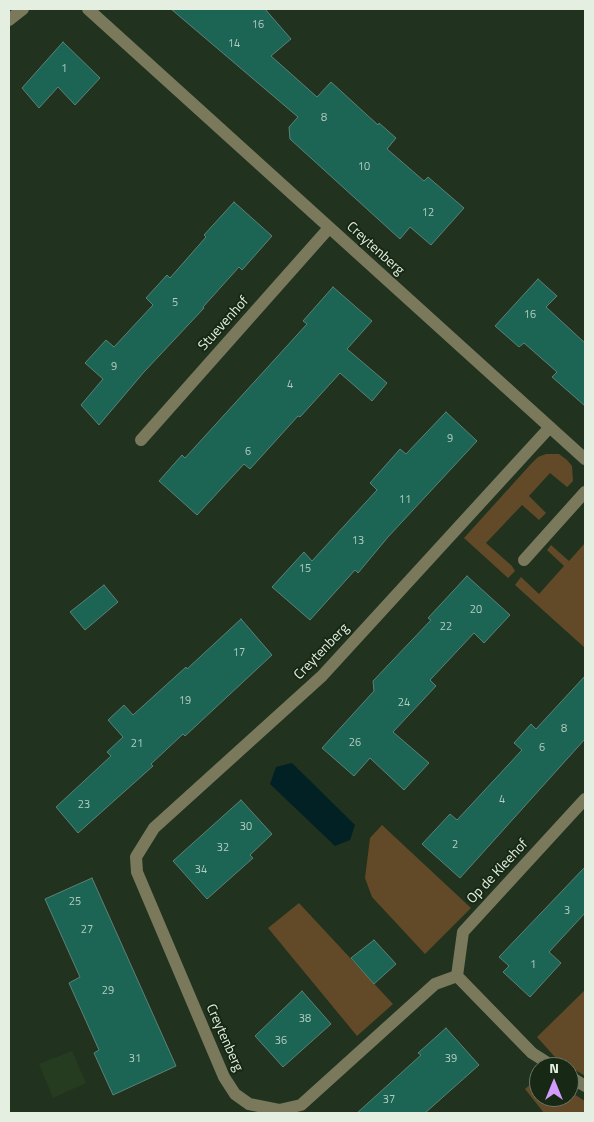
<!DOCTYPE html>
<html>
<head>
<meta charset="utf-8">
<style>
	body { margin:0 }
	#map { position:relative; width:594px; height:1122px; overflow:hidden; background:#21331e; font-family:"Titillium Web",sans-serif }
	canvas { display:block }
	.frame { position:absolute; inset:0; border:10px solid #e4efe1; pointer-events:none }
	.north { position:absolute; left:529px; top:1057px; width:50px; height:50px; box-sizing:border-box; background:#172914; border:1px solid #697866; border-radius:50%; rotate:0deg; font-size:14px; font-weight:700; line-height:20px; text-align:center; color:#e4efe1 }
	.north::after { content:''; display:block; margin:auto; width:18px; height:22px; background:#d39cfc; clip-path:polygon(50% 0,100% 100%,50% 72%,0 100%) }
</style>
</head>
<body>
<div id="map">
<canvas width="594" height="1122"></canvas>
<div class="frame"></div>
<div class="north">N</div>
</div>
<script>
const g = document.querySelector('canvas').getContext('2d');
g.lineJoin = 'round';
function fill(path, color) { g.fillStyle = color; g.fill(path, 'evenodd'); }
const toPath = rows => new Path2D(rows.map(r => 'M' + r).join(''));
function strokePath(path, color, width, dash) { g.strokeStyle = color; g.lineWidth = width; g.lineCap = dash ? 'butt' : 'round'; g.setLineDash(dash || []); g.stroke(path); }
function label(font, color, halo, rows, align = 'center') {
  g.font = font + ' "Titillium Web",sans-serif'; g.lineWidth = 4; g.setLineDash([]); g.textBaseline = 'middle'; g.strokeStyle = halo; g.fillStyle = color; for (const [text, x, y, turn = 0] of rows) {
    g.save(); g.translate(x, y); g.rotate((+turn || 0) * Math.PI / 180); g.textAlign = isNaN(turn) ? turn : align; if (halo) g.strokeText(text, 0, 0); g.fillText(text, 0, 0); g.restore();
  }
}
fill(toPath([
	[72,1051,86,1083,53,1098,39,1064]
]), '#253c21');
fill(toPath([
	[546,454,559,454,567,460,572,466,573,481,567,487,550,473,529,496,546,513,539,520,522,505,486,543,512,566,515,571,508,578,464,538,530,465,538,457],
	[585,543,585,648,515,585,521,577,539,594,564,566,547,550,551,545,569,561],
	[382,825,471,908,425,954,372,897,365,878,370,838],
	[299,903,393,1004,357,1036,268,928],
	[585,990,585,1076,554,1056,537,1037],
	[539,1077,539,1097,569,1097,569,1091,585,1101,585,1113,544,1113,525,1089]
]), '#624928');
fill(toPath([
	[292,763,355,825,350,840,335,846,270,784,276,767]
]), '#012125');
const building = toPath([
	[171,9,265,9,291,39,271,56,317,97,331,82,378,125,379,123,396,138,387,149,424,181,428,177,464,208,431,245,410,227,400,239,290,139,289,127,298,117,171,9],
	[63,42,100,78,75,105,58,87,39,108,22,88,63,42],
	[234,202,272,236,242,270,239,267,203,307,204,308,144,372,99,425,81,405,103,379,85,363,106,340,114,347,153,305,146,298,167,275,170,278,206,237,204,235,234,202],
	[538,279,557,296,546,307,585,343,585,406,552,377,557,372,524,343,519,347,495,326,538,279],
	[333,287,372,321,347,349,387,383,372,401,340,373,300,417,298,416,250,469,244,464,197,515,159,481,182,455,185,458,307,324,303,321,333,287],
	[446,412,477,441,388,537,358,573,355,570,310,620,272,587,304,552,312,561,377,490,370,483,400,449,406,454,446,412],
	[467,576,510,615,484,643,474,633,430,680,436,686,393,732,429,763,404,790,370,758,354,776,322,748,374,691,373,681,431,620,428,618,467,576],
	[104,585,118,602,85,630,70,612,104,585],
	[241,619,272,655,185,736,183,734,151,764,153,766,78,833,56,807,111,756,107,752,123,737,108,720,124,705,133,715,186,667,187,669,241,619],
	[585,676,585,739,460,878,422,844,450,814,457,820,522,750,514,743,531,724,536,729,585,676],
	[241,800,272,834,250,855,253,858,207,899,173,861,241,800],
	[585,867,585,913,549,952,561,963,530,997,503,972,509,966,499,957,585,867],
	[92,878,176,1066,113,1095,94,1053,99,1050,69,983,80,977,45,899,92,878],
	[374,940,396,964,374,984,351,958,374,940],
	[302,991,331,1024,283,1067,255,1036,302,991],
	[446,1028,479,1065,425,1113,357,1113,421,1055,418,1053,446,1028]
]);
fill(building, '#1c6555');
strokePath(building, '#5d8177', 1);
strokePath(toPath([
	[88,9,585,459],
	[9,20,23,9],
	[141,440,329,228],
	[524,560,585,492],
	[457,976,435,984,301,1105,279,1110,249,1104,235,1094,224,1077,137,872,136,857,154,828,322,676,550,427],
	[457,976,463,932,585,799],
	[457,976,532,1053,554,1067],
	[569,1076,585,1086]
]), '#7a795c', 12);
label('11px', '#b2ccbe', null, [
	["16",258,25],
	["14",234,44],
	["1",64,69],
	["8",324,118],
	["10",364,167],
	["12",428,213],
	["5",175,303],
	["16",530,315],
	["9",114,367],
	["4",290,385],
	["9",450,439],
	["6",248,452],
	["11",405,500],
	["13",358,541],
	["15",305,569],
	["20",476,610],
	["22",446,627],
	["17",239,653],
	["19",185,701],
	["24",404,703],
	["8",564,729],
	["26",355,743],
	["21",137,744],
	["6",542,748],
	["4",502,800],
	["23",84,805],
	["30",246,827],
	["2",455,845],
	["32",223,848],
	["34",201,870],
	["25",75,902],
	["3",567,911],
	["27",87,930],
	["1",533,965],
	["29",108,991],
	["38",305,1019],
	["36",281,1041],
	["31",135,1059],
	["39",451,1059],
	["37",389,1100]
]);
label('14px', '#e4efe1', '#172914', [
	["Creytenberg",375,249,42],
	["Stuevenhof",224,324,-48],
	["Creytenberg",322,652,-46],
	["Op de Kleehof",498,872,-47],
	["Creytenberg",224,1038,66]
]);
</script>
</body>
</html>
